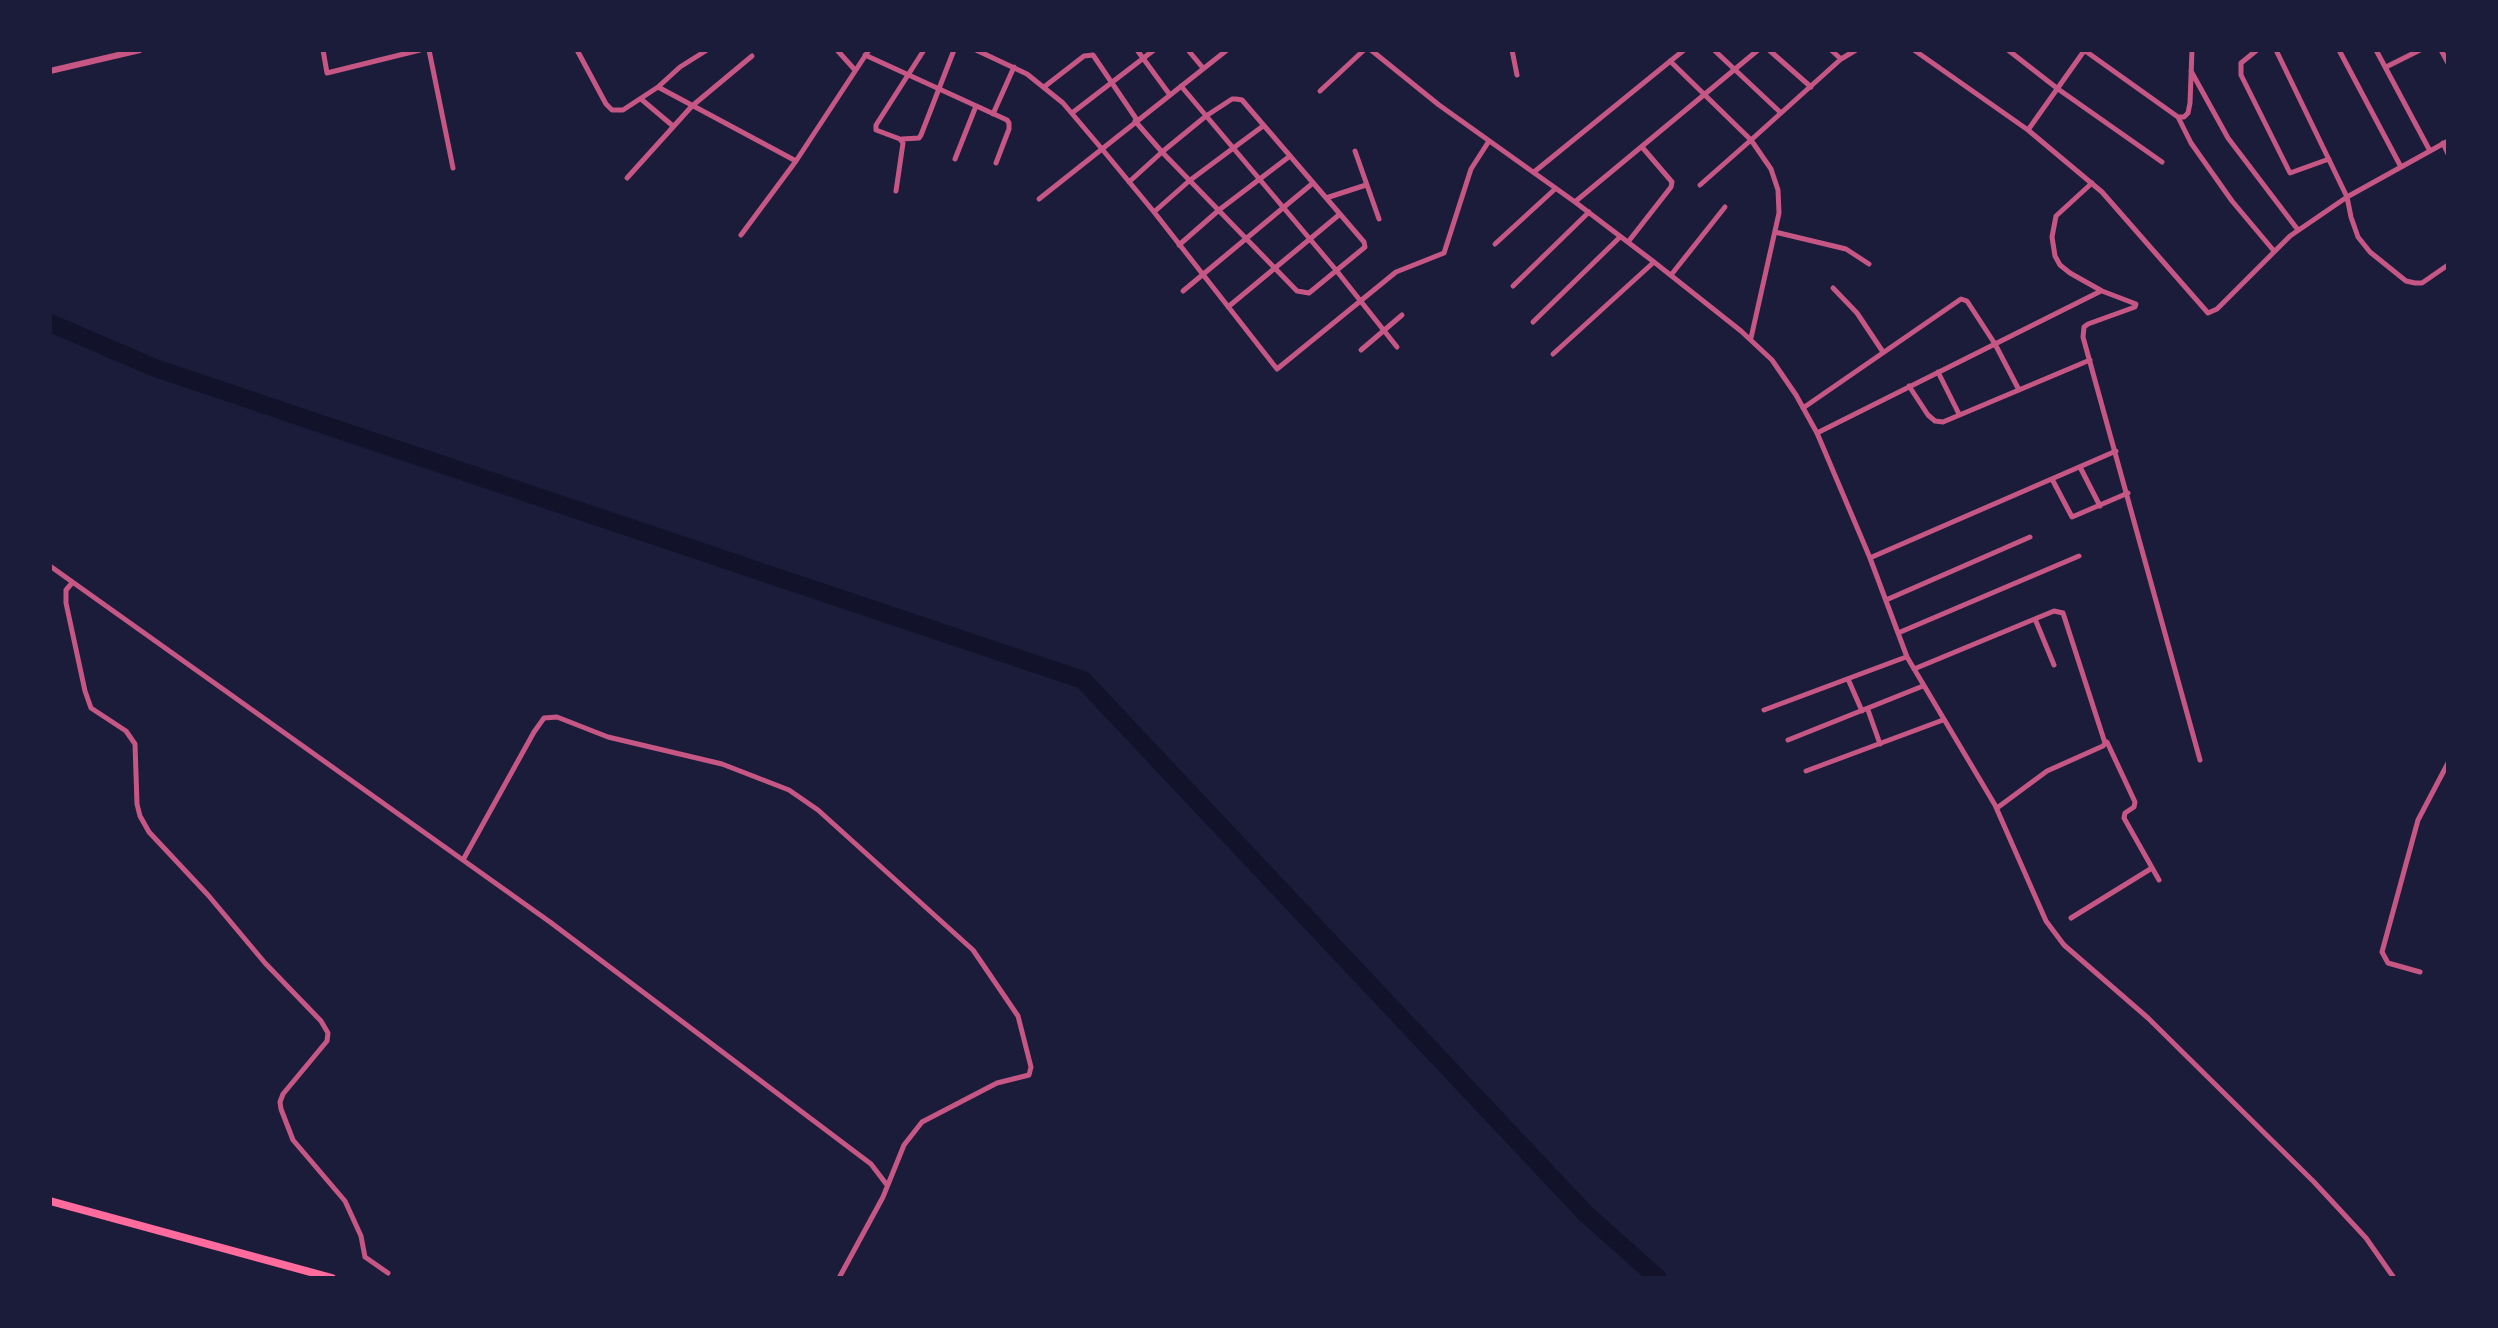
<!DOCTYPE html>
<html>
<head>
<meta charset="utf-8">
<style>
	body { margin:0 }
	#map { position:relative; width:2498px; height:1328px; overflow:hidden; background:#1b1b3a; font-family:"PT Serif",serif }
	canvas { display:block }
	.frame { position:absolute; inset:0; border:52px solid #1b1b3a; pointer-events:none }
</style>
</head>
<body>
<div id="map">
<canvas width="2498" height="1328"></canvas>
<div class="frame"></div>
</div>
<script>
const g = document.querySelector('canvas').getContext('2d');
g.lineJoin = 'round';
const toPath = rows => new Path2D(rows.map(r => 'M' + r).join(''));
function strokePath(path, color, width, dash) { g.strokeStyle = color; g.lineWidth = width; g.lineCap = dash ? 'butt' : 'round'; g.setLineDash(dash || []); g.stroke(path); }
strokePath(toPath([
	[50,323,155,368,1083,680,1586,1214,1658,1278]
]), '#12122b', 18);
strokePath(toPath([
	[323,50,327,73,420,50],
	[429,50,453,168],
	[577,50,606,104,612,110,623,110,658,87,796,161,869,50],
	[837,50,855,70],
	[976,50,1027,74,1063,103,1102,149,1227,50],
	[1137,50,1170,95],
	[1188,50,1203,68],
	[1371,50,1439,105,1575,202,1654,262,1741,331,1772,360,1796,395,1817,433,1870,558,1907,657,1995,805,2046,921,2064,945,2148,1018,2314,1182,2366,1238,2394,1278],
	[1512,50,1517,75],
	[1714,50,1781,113],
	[1769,50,1811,87],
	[1831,50,1841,59],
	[1914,50,2028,130,2102,192,2208,313,2217,309,2290,236,2347,197,2448,141],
	[2008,50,2058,89,2162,162],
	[2084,50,2178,117,2184,117,2188,113,2190,103,2192,50],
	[2257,50,2241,63,2241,75,2290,173,2329,159],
	[2276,50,2347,197,2351,217,2358,237,2370,252,2406,281,2415,283,2422,283,2448,265],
	[2339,50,2401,167],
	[2376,50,2430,151],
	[2441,50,2448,63],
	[865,55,1007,120,1009,123,1009,129,996,163],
	[1670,61,1751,140,1700,185],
	[2386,67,2420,50],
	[2191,71,2228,138,2298,230],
	[1181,86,1336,270,1397,347],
	[658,87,680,67,707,50],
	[1044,87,1084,56,1093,55,1137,120],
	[1320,91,1364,50],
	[641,99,673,126],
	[1072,113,1154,50],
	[993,114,1014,67],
	[2178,117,2191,143,2232,201,2274,251],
	[2028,130,2084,51],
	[902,139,919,138,921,135,954,50],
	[2443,143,2448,154],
	[1355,151,1379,219],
	[955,159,976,106],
	[1534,172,1684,50],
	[627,178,692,106,752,56],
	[1129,182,1162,152,1206,116,1232,99,1236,99,1242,100,1364,242,1365,247,1309,293,1297,291,1162,152,1135,121],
	[2092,183,2056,216,2052,237,2055,256,2060,265,2070,273,2102,291,2136,304,2135,307,2088,324,2084,327,2083,337,2200,760],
	[896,191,903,143,900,139,876,130,876,125,924,50],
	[1326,198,1366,185],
	[1039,199,1102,149,1154,212,1277,369,1396,272,1444,253,1471,169,1489,141],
	[1576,201,1758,50],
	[1154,212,1189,181,1263,126],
	[1775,232,1846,249,1869,264],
	[741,235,796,161],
	[1628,242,1671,187,1672,182,1642,147],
	[1495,244,1555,189],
	[1179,245,1219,210,1290,156],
	[1671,275,1725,207],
	[1513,286,1589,212],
	[1833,288,1857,313,1883,352],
	[1183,291,1313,183],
	[1228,307,1340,214],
	[1533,322,1620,237],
	[1751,338,1779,213,1778,190,1771,169,1751,140,1841,59,1856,50],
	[1361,350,1402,315],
	[1553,354,1654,262],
	[1938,372,1959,414],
	[1909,386,1928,415,1935,421,1943,422,2090,360],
	[1803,408,1961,299,1967,301,1995,344,2019,390],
	[1817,433,2101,291],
	[2080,467,2100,506],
	[2052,479,2072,517,2128,493],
	[1872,557,2116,451],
	[50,566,550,922,871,1164,887,1185],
	[72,583,66,590,66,603,85,691,91,708,126,731,135,744,137,804,140,816,149,832,208,895,265,963,321,1021,328,1033,327,1041,283,1094,280,1102,281,1109,293,1140,345,1201,361,1236,365,1257,388,1273],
	[1886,600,2030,537],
	[2035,619,2054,665],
	[1898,633,2079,556],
	[1914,669,2054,611,2063,613,2105,743,2103,746,2047,771,1997,808],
	[1848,679,1862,711],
	[1764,710,1906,657],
	[1868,710,1880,744],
	[1788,740,1923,686],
	[2107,742,2135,802,2134,807,2125,813,2124,818,2159,880],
	[1806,771,1943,720],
	[463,860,534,732,544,718,557,717,608,737,722,764,789,790,818,810,973,950,1018,1016,1031,1067,1029,1075,997,1083,922,1122,904,1145,883,1197,839,1278],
	[2071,918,2152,868],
	[2420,972,2388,963,2382,952,2418,820,2448,763]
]), '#c65784', 5);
strokePath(toPath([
	[50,71,140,50]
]), '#c65784', 6);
strokePath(toPath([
	[50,1201,332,1278]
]), '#ff6b9d', 8);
</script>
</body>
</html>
